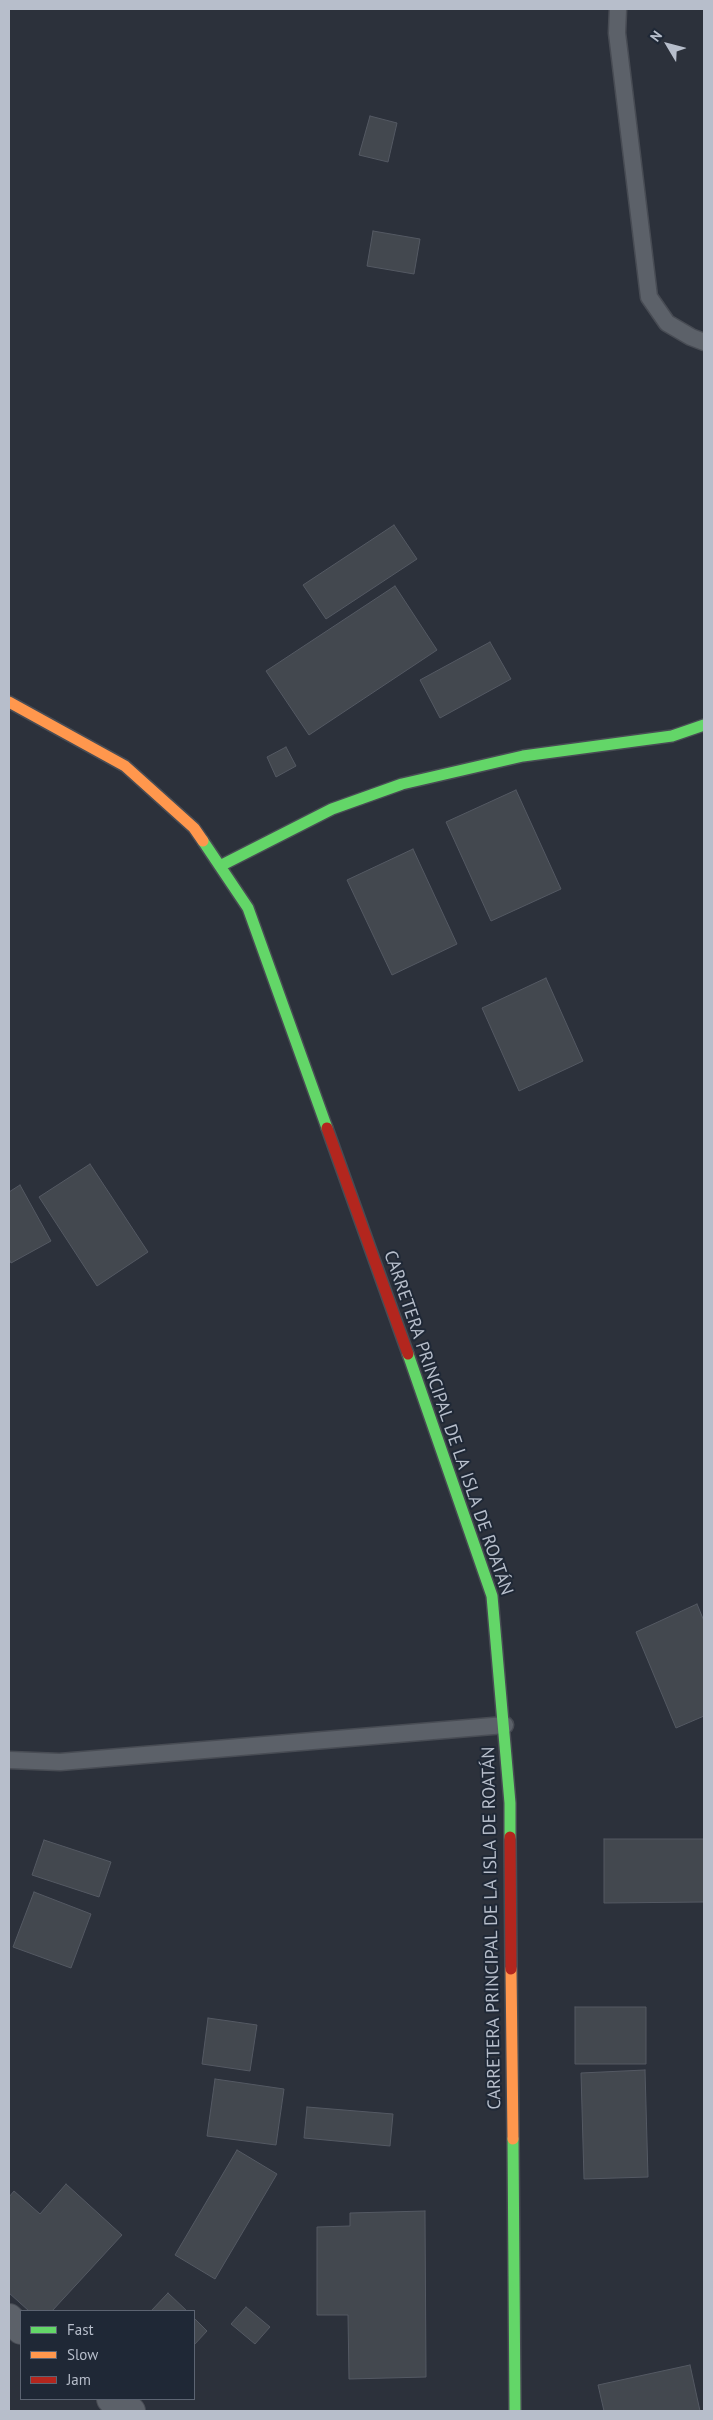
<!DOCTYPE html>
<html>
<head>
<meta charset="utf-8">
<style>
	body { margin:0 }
	#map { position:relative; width:713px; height:2420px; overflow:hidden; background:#2c313b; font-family:"PT Sans",sans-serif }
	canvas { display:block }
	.frame { position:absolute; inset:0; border:10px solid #b7becb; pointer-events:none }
	.legend { position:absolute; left:20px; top:2310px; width:175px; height:90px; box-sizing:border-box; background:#1f2836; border:1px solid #5c6472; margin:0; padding:6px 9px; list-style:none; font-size:15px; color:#b7becb }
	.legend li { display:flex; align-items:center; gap:10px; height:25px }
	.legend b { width:25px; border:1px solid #5c6472 }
	.north { position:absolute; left:643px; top:20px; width:50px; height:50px; -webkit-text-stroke:4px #1f2836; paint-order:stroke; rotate:307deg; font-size:14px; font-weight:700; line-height:20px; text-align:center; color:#b7becb }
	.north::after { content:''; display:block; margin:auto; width:18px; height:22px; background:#b7becb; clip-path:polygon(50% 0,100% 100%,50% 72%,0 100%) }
</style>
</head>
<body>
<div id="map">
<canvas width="713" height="2420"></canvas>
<div class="frame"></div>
<ul class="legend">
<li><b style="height:6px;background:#63d668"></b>Fast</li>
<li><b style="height:6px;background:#ff974d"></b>Slow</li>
<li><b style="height:6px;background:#b3261e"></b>Jam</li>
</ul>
<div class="north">N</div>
</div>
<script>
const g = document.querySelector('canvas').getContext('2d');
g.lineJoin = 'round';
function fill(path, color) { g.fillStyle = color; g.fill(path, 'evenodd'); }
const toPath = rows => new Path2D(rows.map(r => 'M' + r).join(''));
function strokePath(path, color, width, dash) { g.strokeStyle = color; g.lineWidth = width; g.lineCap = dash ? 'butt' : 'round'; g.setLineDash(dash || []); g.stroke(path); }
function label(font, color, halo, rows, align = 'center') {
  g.font = font + ' "PT Sans",sans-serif'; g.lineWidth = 4; g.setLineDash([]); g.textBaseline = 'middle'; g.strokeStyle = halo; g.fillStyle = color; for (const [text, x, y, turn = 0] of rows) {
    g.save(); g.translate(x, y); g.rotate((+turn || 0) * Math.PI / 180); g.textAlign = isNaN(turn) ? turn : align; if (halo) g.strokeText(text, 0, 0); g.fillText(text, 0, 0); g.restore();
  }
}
const building = toPath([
	[370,116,397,123,388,162,359,155,370,116],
	[373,231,420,239,414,274,367,266,373,231],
	[394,525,417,559,326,619,303,585,394,525],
	[395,586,437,650,309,735,266,671,395,586],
	[490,642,511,679,440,718,420,680,490,642],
	[286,747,296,766,276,777,267,757,286,747],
	[516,790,561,889,491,921,446,822,516,790],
	[413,849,457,944,392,975,347,880,413,849],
	[546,978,583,1061,519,1091,482,1008,546,978],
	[90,1164,148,1252,97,1286,39,1197,90,1164],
	[20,1185,51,1241,11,1263,9,1259,9,1192,20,1185],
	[697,1604,704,1621,704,1716,676,1728,636,1632,697,1604],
	[604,1839,704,1839,704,1902,604,1903,604,1839],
	[44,1840,111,1862,99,1897,32,1875,44,1840],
	[34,1892,91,1914,71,1968,13,1947,34,1892],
	[575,2007,646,2007,646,2064,575,2064,575,2007],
	[208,2018,257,2025,250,2071,202,2064,208,2018],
	[645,2070,648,2177,584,2179,581,2073,645,2070],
	[215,2079,284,2089,276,2145,207,2136,215,2079],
	[307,2107,393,2114,390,2146,304,2138,307,2107],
	[237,2150,277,2174,215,2279,175,2255,237,2150],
	[66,2184,122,2235,52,2311,29,2311,9,2293,9,2197,14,2191,40,2214,66,2184],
	[425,2211,426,2377,349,2379,348,2315,317,2315,317,2227,350,2226,350,2213,425,2211],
	[168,2293,187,2311,151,2311,168,2293],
	[246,2307,270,2327,255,2344,231,2324,246,2307],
	[194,2318,207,2331,194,2345,194,2318],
	[690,2365,700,2411,604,2411,598,2385,690,2365]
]);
fill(building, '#43484f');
strokePath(building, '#545963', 1);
const lane = toPath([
	[618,9,617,33,649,297,667,323,691,337,704,342],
	[9,1760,60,1762,505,1725]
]);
const street = toPath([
	[9,2318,21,2330],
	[111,2399,131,2411]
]);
const fast = toPath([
	[203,841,248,908,327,1128],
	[220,866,332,809,402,784,523,756,672,736,704,725],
	[408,1354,492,1596,510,1803,510,1837],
	[513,2139,515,2411]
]);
const slow = toPath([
	[9,702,125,766,194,828,203,841],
	[511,1969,513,2139]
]);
const jam = toPath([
	[327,1128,408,1354],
	[510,1837,511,1969]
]);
strokePath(lane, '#484c54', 19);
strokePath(street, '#484c54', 30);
strokePath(fast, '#484c54', 14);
strokePath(slow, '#484c54', 14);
strokePath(jam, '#484c54', 14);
strokePath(lane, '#5c6169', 16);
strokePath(street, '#5c6169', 28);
strokePath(fast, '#63d668', 11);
strokePath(slow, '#ff974d', 11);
strokePath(jam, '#b3261e', 11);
label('18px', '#b7becb', '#1f2836', [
	["CARRETERA PRINCIPAL DE LA ISLA DE ROATÁN",448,1423,71],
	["CARRETERA PRINCIPAL DE LA ISLA DE ROATÁN",492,1928,-91]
]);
</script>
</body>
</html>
